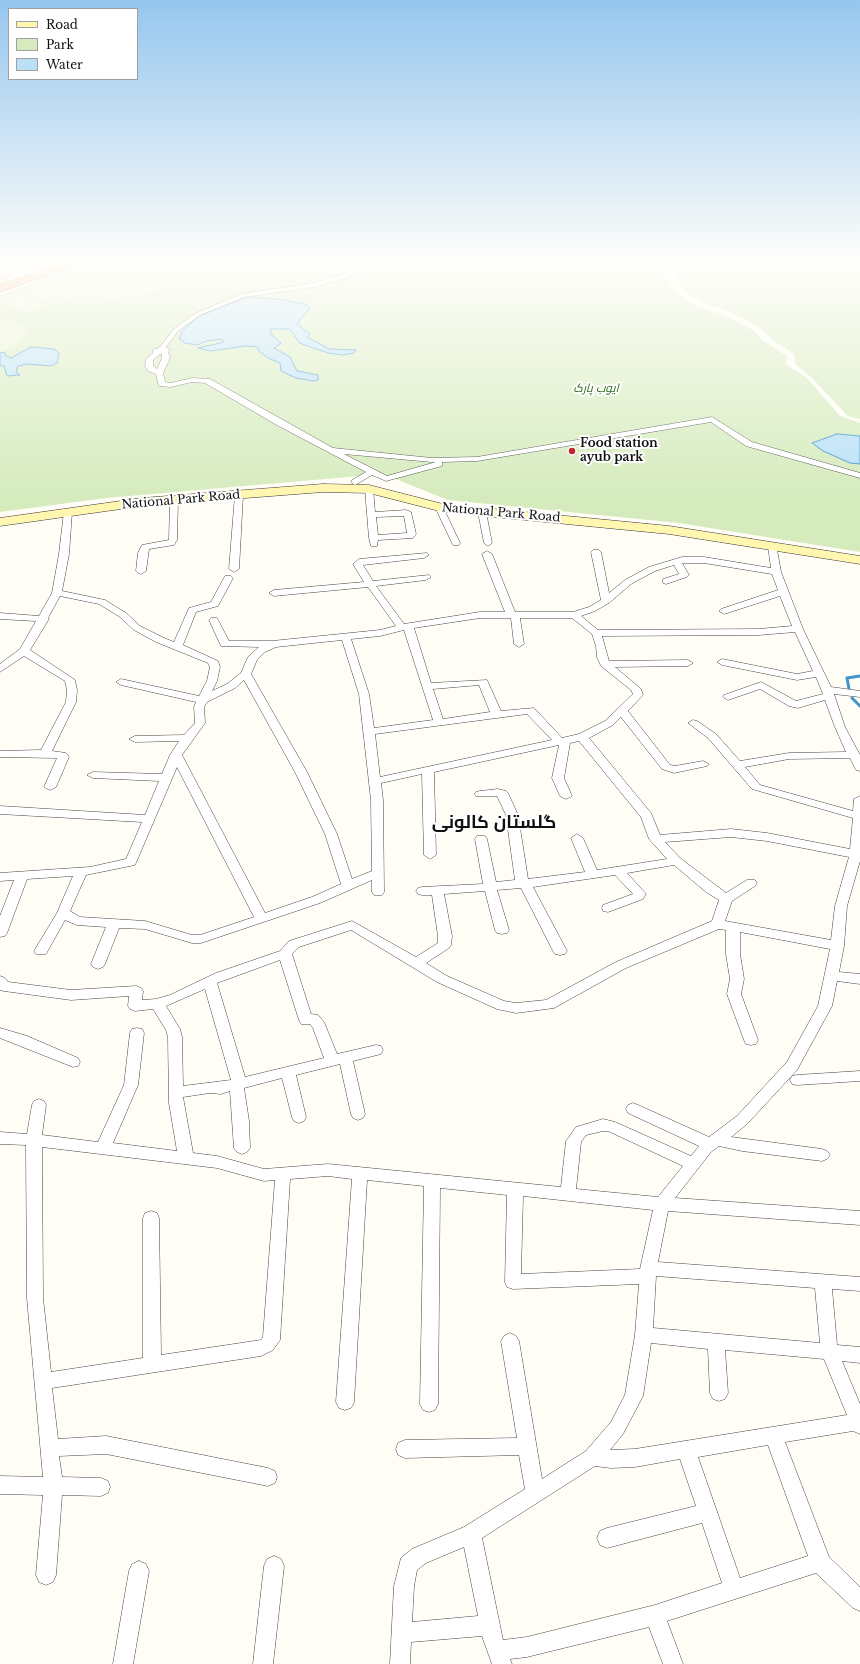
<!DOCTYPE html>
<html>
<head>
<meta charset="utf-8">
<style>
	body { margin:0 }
	#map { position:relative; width:860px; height:1664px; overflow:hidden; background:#fffdf5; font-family:"Libre Baskerville",serif }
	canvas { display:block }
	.legend { position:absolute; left:8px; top:8px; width:130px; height:72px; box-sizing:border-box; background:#fff; border:1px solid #a0a0a0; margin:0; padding:5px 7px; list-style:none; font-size:12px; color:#111 }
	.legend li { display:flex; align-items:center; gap:8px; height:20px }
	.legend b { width:20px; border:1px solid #a0a0a0 }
</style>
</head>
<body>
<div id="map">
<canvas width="860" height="1664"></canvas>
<ul class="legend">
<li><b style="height:5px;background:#fff6b0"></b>Road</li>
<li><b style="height:11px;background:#d5ebbd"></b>Park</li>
<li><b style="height:11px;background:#b9e0f7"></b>Water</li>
</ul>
</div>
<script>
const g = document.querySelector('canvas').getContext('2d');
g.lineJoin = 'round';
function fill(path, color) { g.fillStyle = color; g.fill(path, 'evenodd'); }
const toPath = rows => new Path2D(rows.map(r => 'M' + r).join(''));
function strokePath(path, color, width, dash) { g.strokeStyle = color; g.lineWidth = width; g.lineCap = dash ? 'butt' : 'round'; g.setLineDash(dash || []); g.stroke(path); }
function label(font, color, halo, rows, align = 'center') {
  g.font = font + ' "Libre Baskerville",Cairo,serif'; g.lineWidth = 4; g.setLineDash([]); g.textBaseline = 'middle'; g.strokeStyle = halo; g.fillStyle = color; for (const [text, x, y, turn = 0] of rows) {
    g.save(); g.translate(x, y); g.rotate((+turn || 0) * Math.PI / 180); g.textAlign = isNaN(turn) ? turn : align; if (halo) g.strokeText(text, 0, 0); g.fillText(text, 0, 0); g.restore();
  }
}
fill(toPath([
	[88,263,656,263,663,271,671,287,682,297,695,305,729,317,753,330,762,340,787,356,786,364,807,378,840,416,860,423,860,552,679,523,448,500,383,474,106,498,0,512,0,295],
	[665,263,860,263,860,419,848,416,813,379,795,364,794,354,774,341,758,326,723,309,705,304,686,292,677,281,676,271]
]), '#d5ebbd');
fill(toPath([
	[104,263,152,263,166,266,175,271,178,277,174,283,164,289,150,294,111,299,75,295,64,291,59,285,60,279,67,273,80,268],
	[50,286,77,298,54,304,27,292],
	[20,295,48,306,27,312,0,300],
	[0,318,16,322,24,328,26,335,20,343,0,353]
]), '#e6f2cf');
const water = toPath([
	[248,297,285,300,304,304,310,308,297,324,310,334,307,337,329,349,356,350,354,353,343,355,328,353,299,343,293,333,288,329,270,329,271,334,281,343,274,348,290,357,297,371,318,375,318,380,313,381,296,378,281,371,280,363,268,358,258,350,258,347,246,346,210,351,198,348,224,342,222,339,207,341,197,345,185,343,179,339,183,330,199,316,248,297],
	[31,347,54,349,59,353,57,363,51,366,28,364,18,366,16,372,20,375,7,376,4,366,0,365,0,353,5,352,5,355,11,358,31,347],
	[837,434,860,436,860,464,850,463,823,451,812,443,837,434]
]);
fill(water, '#b9e0f7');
strokePath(water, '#3f96cf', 1);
strokePath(toPath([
	[849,689,847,678,860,676],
	[852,698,860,706]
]), '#3f96cf', 3);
const street = toPath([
	[27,263,35,263,0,278,0,274,27,263],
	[378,263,387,263,336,281,314,287,244,297,200,315,178,331,166,347,170,350,168,352,170,358,163,373,165,382,171,383,192,378,210,379,333,448,432,458,477,457,712,417,752,442,860,473,860,478,746,446,711,422,477,461,442,462,442,466,386,481,372,475,355,485,351,482,352,480,366,472,275,424,205,383,192,382,171,387,159,386,156,374,148,371,145,366,146,359,153,353,153,350,160,347,174,329,196,313,241,294,314,283,378,263],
	[160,354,162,354,162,358,157,369,153,366,153,360,160,354],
	[344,454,432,462,436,462,387,476,344,454],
	[369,486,373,489,375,512,406,510,411,512,416,534,413,538,378,540,377,546,371,546,369,538,365,489,369,486],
	[404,516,407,533,378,535,376,517,404,516],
	[239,492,243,495,239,569,234,572,229,569,235,495,239,492],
	[174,497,178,500,177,540,174,545,149,549,146,571,141,574,138,573,136,571,138,553,142,545,169,540,170,500,174,497],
	[439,504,443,507,460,543,459,545,453,545,452,543,435,507,439,504],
	[68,509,72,512,69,554,62,591,105,600,126,613,140,626,164,638,174,642,189,608,211,602,225,576,231,576,233,578,218,606,196,612,183,645,218,661,220,667,217,681,212,691,227,684,241,673,248,657,259,647,221,646,209,620,211,618,217,618,229,641,272,641,380,630,396,626,368,587,274,596,269,593,274,590,364,582,353,564,359,559,427,553,429,555,424,558,363,565,373,581,429,575,431,577,426,580,376,586,404,624,480,612,505,612,482,554,487,551,492,554,515,612,573,612,589,607,601,600,591,552,593,550,599,550,601,552,609,593,625,580,649,567,682,557,704,557,771,568,768,546,773,543,776,544,781,572,803,629,831,687,860,691,860,697,834,694,845,727,860,755,860,771,856,770,850,758,789,759,745,767,760,785,853,811,854,799,860,796,860,861,847,906,844,946,839,972,860,974,860,984,837,981,832,1006,797,1070,747,1124,731,1137,822,1149,827,1151,830,1155,827,1159,822,1161,742,1151,719,1146,711,1152,675,1198,860,1211,860,1225,668,1211,658,1262,860,1277,860,1291,832,1289,837,1345,860,1347,860,1363,842,1361,860,1404,860,1434,853,1431,785,1442,829,1557,860,1587,860,1611,853,1608,816,1573,667,1621,683,1664,663,1664,649,1627,527,1657,510,1659,512,1664,492,1664,482,1636,411,1642,410,1664,390,1664,394,1586,401,1558,412,1549,464,1527,525,1489,519,1455,405,1458,398,1455,396,1449,398,1443,405,1440,517,1438,501,1341,504,1336,510,1333,516,1336,519,1341,542,1479,586,1451,611,1422,625,1395,635,1335,639,1284,513,1289,507,1287,505,1282,507,1195,440,1188,438,1404,435,1410,429,1412,423,1410,420,1404,424,1186,367,1180,354,1402,351,1408,345,1410,339,1408,336,1402,352,1179,328,1176,290,1179,280,1340,273,1350,261,1356,52,1388,58,1439,106,1436,268,1468,275,1471,277,1477,275,1483,268,1486,106,1454,59,1456,62,1477,101,1478,108,1481,110,1487,108,1493,101,1496,62,1495,56,1575,53,1582,46,1585,39,1582,36,1575,43,1495,0,1494,0,1476,43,1477,27,1298,26,1145,0,1144,0,1132,27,1134,32,1105,34,1101,39,1099,44,1101,46,1105,42,1135,98,1142,124,1085,130,1033,132,1029,137,1028,142,1029,144,1033,138,1085,113,1143,177,1151,169,1103,168,1037,166,1030,153,1009,135,1011,130,1009,128,1006,129,996,71,1000,4,991,0,990,0,976,5,978,8,982,71,990,136,986,141,988,143,991,142,1000,156,999,170,995,216,973,280,951,289,941,352,921,416,957,438,943,438,936,432,895,422,895,418,894,416,891,418,888,422,887,483,884,475,839,477,836,485,836,487,839,496,882,515,880,506,815,497,796,476,796,474,794,476,792,480,791,498,789,506,791,508,793,518,815,528,879,585,872,571,838,577,834,583,838,597,870,667,859,649,839,641,817,579,741,570,743,564,778,572,796,566,799,560,796,552,778,559,745,434,772,436,855,430,859,424,855,422,774,381,783,383,800,384,892,382,895,374,895,372,892,372,880,320,903,201,943,192,943,145,929,119,928,105,964,103,967,98,969,93,967,91,964,106,927,77,925,65,920,46,954,36,954,34,951,57,913,73,876,27,879,7,933,5,936,0,937,0,916,14,880,0,881,0,873,90,867,126,859,142,822,0,814,0,806,145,815,159,781,93,778,87,775,93,772,162,774,170,755,179,741,135,742,129,739,135,736,184,735,195,723,194,707,196,702,121,685,116,682,121,679,199,696,207,681,210,667,208,663,156,642,134,630,120,617,99,604,60,596,48,618,49,619,30,650,75,680,77,690,76,702,52,751,66,753,69,757,56,787,50,790,44,787,57,758,0,757,0,751,41,750,66,702,67,690,65,681,24,656,0,672,0,664,20,649,36,621,0,619,0,613,39,616,52,593,59,554,64,512,68,509],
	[682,563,704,563,772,574,778,590,721,609,719,611,724,614,780,596,792,626,759,629,598,630,581,616,595,611,609,603,631,584,655,571,674,565,679,574,663,579,663,583,666,584,687,577,689,575,682,563],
	[480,618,511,618,514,644,519,647,524,644,520,618,572,618,592,634,596,646,597,657,601,666,631,690,633,694,605,721,579,734,562,738,534,708,501,711,487,680,431,683,414,628,480,618],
	[404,630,433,720,374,728,369,694,351,639,380,636,404,630],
	[795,632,813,671,797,674,722,659,717,662,722,665,797,680,816,677,823,694,796,701,761,682,724,695,723,697,728,700,760,689,789,706,798,708,825,700,835,727,846,752,789,753,740,761,716,734,697,721,693,720,688,723,708,738,752,789,853,818,850,849,767,833,731,829,660,835,651,813,589,738,613,725,621,717,662,769,674,773,707,766,709,764,703,761,675,766,670,765,628,711,643,695,641,689,615,667,688,666,693,663,688,660,609,661,602,636,759,635,795,632],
	[342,640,359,694,371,800,372,871,352,879,337,834,307,772,251,674,257,660,265,652,276,647,342,640],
	[244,680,295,772,325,834,341,884,312,897,265,913,182,755,205,723,204,707,207,702,235,688,244,680],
	[479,685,490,712,443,719,433,689,479,685],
	[527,714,552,740,380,777,375,734,527,714],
	[177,767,254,917,200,935,192,935,145,921,80,917,70,911,86,875,135,865,177,767],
	[731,837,767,841,849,857,835,906,831,940,725,921,732,901,755,886,757,883,755,880,747,880,726,893,680,858,665,842,731,837],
	[674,865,706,892,719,900,712,921,616,962,546,1000,516,1003,504,1001,447,976,426,963,449,948,451,945,452,936,444,894,485,891,495,930,497,933,502,934,507,933,509,930,497,890,521,888,553,951,555,954,560,955,565,954,567,951,533,887,615,875,633,894,603,905,602,908,603,911,608,912,643,899,646,894,627,873,674,865],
	[719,929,726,930,726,954,730,979,727,994,744,1040,746,1044,751,1045,756,1044,758,1040,741,994,744,979,740,954,740,932,830,949,818,1006,787,1062,737,1116,709,1137,638,1105,633,1103,628,1105,626,1109,628,1113,699,1146,691,1156,615,1122,603,1119,576,1127,569,1137,566,1141,561,1187,328,1164,264,1169,217,1156,193,1153,183,1097,210,1093,221,1094,230,1091,234,1148,237,1152,242,1154,247,1152,250,1148,249,1121,244,1088,282,1078,292,1117,294,1121,299,1123,304,1121,306,1117,296,1075,340,1064,351,1114,353,1118,358,1120,363,1118,365,1114,353,1061,381,1054,383,1050,381,1046,376,1045,337,1054,324,1022,318,1015,311,1014,292,954,299,947,351,930,437,982,497,1009,516,1013,554,1008,626,968,719,929],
	[280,960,299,1020,301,1024,310,1024,313,1028,324,1058,245,1077,217,983,280,960],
	[205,989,231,1080,183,1086,182,1037,180,1029,166,1006,205,989],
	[603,1131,608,1131,683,1166,658,1197,576,1189,581,1142,586,1135,603,1131],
	[42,1147,217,1168,264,1181,275,1180,263,1337,261,1340,161,1355,159,1218,157,1213,151,1211,145,1213,143,1218,143,1358,51,1372,43,1298,42,1147],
	[523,1196,653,1210,640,1269,521,1274,523,1196],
	[656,1276,815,1288,820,1343,653,1328,656,1276],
	[651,1343,708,1349,710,1393,713,1399,719,1401,725,1399,728,1393,725,1350,824,1359,847,1415,635,1449,610,1450,623,1434,643,1396,651,1343],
	[768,1445,808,1556,740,1578,698,1457,768,1445],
	[680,1459,696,1506,607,1528,600,1531,597,1538,600,1545,607,1548,702,1523,722,1583,655,1605,527,1637,503,1640,482,1538,595,1466,611,1468,635,1467,680,1459],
	[464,1547,478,1616,412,1622,414,1586,417,1570,426,1563,464,1547],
	[482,509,486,512,492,543,488,546,484,543,478,512,482,509],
	[0,1028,27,1036,78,1058,80,1062,78,1066,73,1067,0,1038,0,1028],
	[860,1071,860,1081,797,1085,792,1084,790,1080,792,1076,797,1075,860,1071],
	[274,1556,281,1559,284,1566,273,1664,253,1664,264,1566,267,1559,274,1556],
	[139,1561,146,1564,149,1571,133,1664,113,1664,129,1571,132,1564,139,1561]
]);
const secondary = toPath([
	[0,278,6,279,7,281,0,284,0,278],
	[323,484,369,485,443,504,669,526,860,556,860,564,669,534,443,512,369,493,323,492,142,506,0,526,0,518,142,498,323,484]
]);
const highway = toPath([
	[63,263,78,263,77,265,0,292,0,285,63,263]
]);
strokePath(street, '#444', 1);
strokePath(secondary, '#333', 1);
strokePath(highway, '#222', 1);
fill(street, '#fff');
fill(secondary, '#fff6b0');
fill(highway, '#f5a25d');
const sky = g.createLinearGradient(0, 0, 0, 496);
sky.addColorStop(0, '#95c6ee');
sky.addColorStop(0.53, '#fffefa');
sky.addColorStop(1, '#fffefa00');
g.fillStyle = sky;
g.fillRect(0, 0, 860, 496);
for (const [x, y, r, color] of [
	[572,451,4,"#c4262e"]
]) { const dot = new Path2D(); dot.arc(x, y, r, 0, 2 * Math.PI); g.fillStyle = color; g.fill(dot); strokePath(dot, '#fff', 1.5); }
label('italic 12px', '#2f6b1f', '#fff', [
	["ایوب پارک",596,389]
]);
label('bold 12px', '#111', '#fff', [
	["Food station",580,444],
	["ayub park",580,458]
], 'left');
label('12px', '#111', '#fff', [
	["National Park Road",181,500,-5],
	["National Park Road",501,513,5]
]);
label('bold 18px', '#111', '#fff', [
	["گلستان کالونی",494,823]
]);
</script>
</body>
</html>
